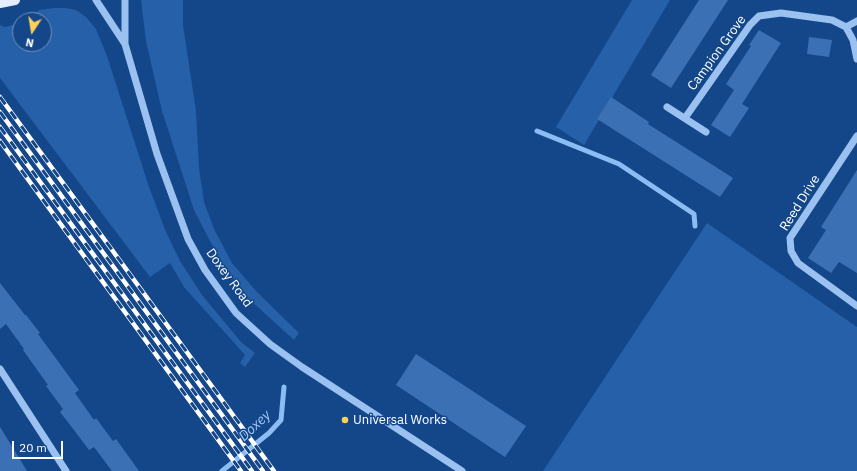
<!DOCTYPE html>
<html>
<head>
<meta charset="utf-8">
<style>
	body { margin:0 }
	#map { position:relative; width:857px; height:471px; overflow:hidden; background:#13478a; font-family:"IBM Plex Sans",sans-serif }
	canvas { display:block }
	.north { position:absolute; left:12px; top:12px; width:40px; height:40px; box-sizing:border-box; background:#13478a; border:1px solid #7191b9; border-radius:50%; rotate:192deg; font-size:11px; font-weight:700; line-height:16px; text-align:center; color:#fff }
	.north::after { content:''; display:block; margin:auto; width:14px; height:18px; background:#ffd059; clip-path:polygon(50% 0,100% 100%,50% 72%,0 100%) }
	.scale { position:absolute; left:12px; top:441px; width:51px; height:18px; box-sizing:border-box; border:2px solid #fff; border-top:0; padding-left:5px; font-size:12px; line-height:14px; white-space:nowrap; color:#fff; -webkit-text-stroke:3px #13478a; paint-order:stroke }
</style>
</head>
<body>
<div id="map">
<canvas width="857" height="471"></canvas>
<div class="north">N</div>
<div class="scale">20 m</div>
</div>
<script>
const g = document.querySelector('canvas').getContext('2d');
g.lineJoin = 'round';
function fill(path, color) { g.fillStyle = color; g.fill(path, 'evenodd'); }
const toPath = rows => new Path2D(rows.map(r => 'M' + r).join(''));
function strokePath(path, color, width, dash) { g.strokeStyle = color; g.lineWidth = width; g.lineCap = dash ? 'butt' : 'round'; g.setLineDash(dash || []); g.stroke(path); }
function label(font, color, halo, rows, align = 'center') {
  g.font = font + ' "IBM Plex Sans",sans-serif'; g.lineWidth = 3; g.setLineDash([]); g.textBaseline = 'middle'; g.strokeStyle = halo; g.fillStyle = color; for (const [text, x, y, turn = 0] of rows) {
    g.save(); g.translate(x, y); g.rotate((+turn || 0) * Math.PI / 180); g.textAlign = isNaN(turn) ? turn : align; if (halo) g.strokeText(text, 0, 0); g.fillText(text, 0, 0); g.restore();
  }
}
fill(toPath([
	[141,0,183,0,183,25,196,111,199,168,204,202,214,229,232,263,256,291,299,333,294,340,250,300,226,270,211,243,194,210,162,111,146,41],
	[632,0,670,0,584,145,556,127],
	[54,8,66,8,76,10,86,17,96,29,107,56,149,187,166,232,180,261,202,295,241,342,255,353,245,367,240,363,245,355,184,287,170,263,150,277,0,78,0,25,5,27,20,23,20,44,44,44,44,20,29,20,39,10],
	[707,223,857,327,857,471,543,471]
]), '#2560a9');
strokePath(toPath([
	[537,131,619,164,694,214,695,226],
	[222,471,269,433,281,420,284,387]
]), '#8cbcf4', 5);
fill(toPath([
	[699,0,728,0,671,88,651,75],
	[759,30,781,43,742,104,749,108,730,137,711,125,734,90,726,84,751,46,749,45],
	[809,37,832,40,829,57,807,54],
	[611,97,649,122,648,124,733,178,720,197,597,119],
	[857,170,857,273,839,262,831,273,808,258,826,230,821,227],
	[0,283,25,315,26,315,40,333,38,334,79,390,75,393,94,420,96,418,113,441,116,439,139,471,112,471,94,447,89,450,74,430,60,412,63,409,46,386,48,385,23,350,24,349,6,324,0,329],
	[416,354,526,426,505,457,396,385],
	[0,427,24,466,27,471,0,471]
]), '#3c70b4');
strokePath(toPath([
	[96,0,125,44],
	[125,0,125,44,157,154,188,239,205,270,236,313,270,344,302,367,462,471],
	[846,27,857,21],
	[667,107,706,132],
	[685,118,750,25,759,16,781,13,832,20,846,27,853,40,857,59],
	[857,136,790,238,791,251,798,263,857,306],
	[0,369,66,471]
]), '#9ac1f0', 7);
strokePath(toPath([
	[0,3,15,0]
]), '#e3eeff', 10);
const rail = toPath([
	[0,97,274,471],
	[0,112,263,471],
	[0,127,252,471],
	[0,141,241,471]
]);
strokePath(rail, '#fff', 4.5);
strokePath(rail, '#13478a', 3, [9]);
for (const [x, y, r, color] of [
	[345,420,4,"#ffd059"]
]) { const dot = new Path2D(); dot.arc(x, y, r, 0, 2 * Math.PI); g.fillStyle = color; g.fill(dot); strokePath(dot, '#13478a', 1.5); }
label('13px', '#fff', '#13478a', [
	["Campion Grove",717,53,-54],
	["Reed Drive",800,203,-58],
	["Doxey Road",229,278,54]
]);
label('13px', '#fff', '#13478a', [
	["Universal Works",353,420]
], 'left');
label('italic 14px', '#a6cbf8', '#13478a', [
	["Doxey",255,426,-43]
]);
</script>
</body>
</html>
